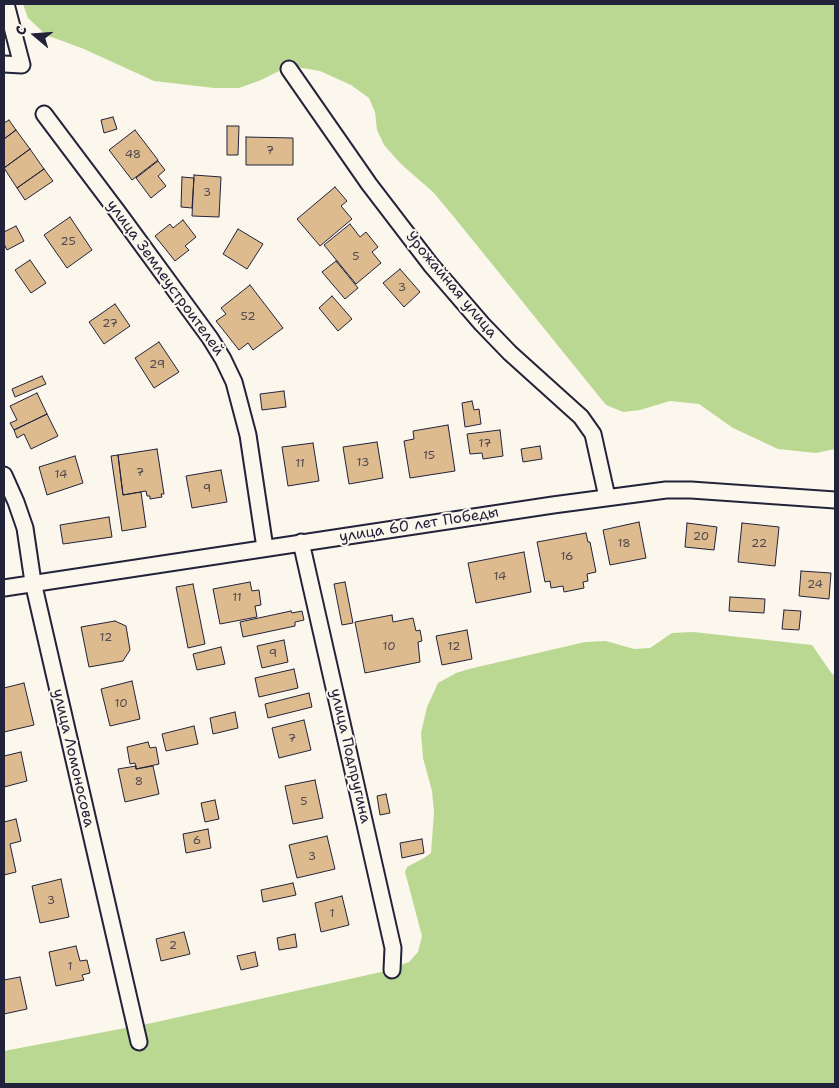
<!DOCTYPE html>
<html>
<head>
<meta charset="utf-8">
<style>
	body { margin:0 }
	#map { position:relative; width:839px; height:1088px; overflow:hidden; background:#fbf7ec; font-family:"Shantell Sans",sans-serif }
	canvas { display:block }
	.frame { position:absolute; inset:0; border:5px solid #22223b; pointer-events:none }
	.north { position:absolute; left:10px; top:10px; width:50px; height:50px; -webkit-text-stroke:4px #fbf7ec; paint-order:stroke; rotate:288deg; font-size:14px; font-weight:700; line-height:20px; text-align:center; color:#22223b }
	.north::after { content:''; display:block; margin:auto; width:18px; height:22px; background:#22223b; clip-path:polygon(50% 0,100% 100%,50% 72%,0 100%) }
</style>
</head>
<body>
<div id="map">
<canvas width="839" height="1088"></canvas>
<div class="frame"></div>
<div class="north">С</div>
</div>
<script>
const g = document.querySelector('canvas').getContext('2d');
g.lineJoin = 'round';
function fill(path, color) { g.fillStyle = color; g.fill(path, 'evenodd'); }
const toPath = rows => new Path2D(rows.map(r => 'M' + r).join(''));
function strokePath(path, color, width, dash) { g.strokeStyle = color; g.lineWidth = width; g.lineCap = dash ? 'butt' : 'round'; g.setLineDash(dash || []); g.stroke(path); }
function label(font, color, halo, rows, align = 'center') {
  g.font = font + ' "Shantell Sans",sans-serif'; g.lineWidth = 4; g.setLineDash([]); g.textBaseline = 'middle'; g.strokeStyle = halo; g.fillStyle = color; for (const [text, x, y, turn = 0] of rows) {
    g.save(); g.translate(x, y); g.rotate((+turn || 0) * Math.PI / 180); g.textAlign = isNaN(turn) ? turn : align; if (halo) g.strokeText(text, 0, 0); g.fillText(text, 0, 0); g.restore();
  }
}
fill(toPath([
	[23,4,835,4,835,449,816,453,778,449,733,428,699,404,670,401,640,410,623,412,606,405,454,217,433,192,401,164,384,145,377,130,375,112,369,98,351,85,320,71,296,67,279,71,261,80,239,88,214,88,154,81,84,49,46,35,28,18],
	[693,632,812,645,832,674,835,675,835,1084,4,1084,4,1051,152,1023,381,972,409,962,418,952,422,936,405,872,407,867,424,858,431,853,434,812,432,791,423,758,421,733,427,707,438,683,456,673,469,669,585,642,606,641,634,649,650,648,672,633]
]), '#bad891');
const building = toPath([
	[113,117,117,129,104,133,101,120,113,117],
	[9,120,16,130,4,139,4,123,9,120],
	[227,126,239,126,238,155,227,155,227,126],
	[16,130,30,149,4,168,4,139,16,130],
	[135,130,158,160,132,180,109,150,135,130],
	[246,137,293,138,293,165,246,165,246,137],
	[30,149,44,169,17,188,4,168,30,149],
	[158,161,165,170,158,176,166,186,151,198,136,178,158,161],
	[44,169,53,181,25,200,17,188,44,169],
	[194,175,221,177,219,217,192,216,194,175],
	[182,177,194,178,192,208,181,207,182,177],
	[335,187,347,201,341,206,352,219,320,246,297,219,335,187],
	[70,217,92,250,67,268,44,235,70,217],
	[183,220,196,237,185,246,189,250,175,261,155,236,170,224,173,228,183,220],
	[350,224,360,237,366,232,378,247,372,252,381,263,356,284,324,245,350,224],
	[16,226,24,241,7,250,4,244,4,232,16,226],
	[238,229,263,244,247,269,223,254,238,229],
	[30,260,46,283,31,293,15,270,30,260],
	[336,261,358,288,345,299,322,272,336,261],
	[400,269,420,292,404,307,383,283,400,269],
	[250,285,283,328,253,350,248,343,239,350,216,321,226,314,221,308,250,285],
	[332,296,352,319,338,331,319,308,332,296],
	[115,304,130,326,104,344,89,322,115,304],
	[159,342,179,372,154,388,135,358,159,342],
	[42,376,46,384,15,397,12,389,42,376],
	[284,391,286,407,262,410,260,394,284,391],
	[37,393,47,414,14,430,10,423,17,420,10,406,37,393],
	[472,401,474,410,479,409,481,424,465,427,462,403,472,401],
	[47,414,58,436,31,449,24,434,17,438,14,430,47,414],
	[448,425,455,471,410,478,404,441,414,439,413,431,448,425],
	[500,430,503,456,483,459,482,453,470,454,467,434,500,430],
	[377,442,383,478,349,484,343,447,377,442],
	[313,443,319,481,288,486,282,447,313,443],
	[540,446,542,459,523,462,521,449,540,446],
	[157,449,164,494,161,494,162,497,150,499,150,496,147,496,146,491,123,495,118,455,157,449],
	[118,455,123,495,141,492,146,527,122,531,111,456,118,455],
	[75,456,83,483,47,495,39,467,75,456],
	[221,470,227,502,192,508,186,476,221,470],
	[109,517,112,537,63,544,60,525,109,517],
	[639,522,646,558,610,565,603,530,639,522],
	[687,523,717,527,714,550,685,547,687,523],
	[742,523,779,527,775,566,738,562,742,523],
	[586,533,588,542,590,542,596,572,587,574,588,581,583,582,584,588,564,592,563,586,551,588,550,581,545,582,537,542,586,533],
	[524,552,531,592,476,603,468,563,524,552],
	[801,571,831,573,829,599,799,596,801,571],
	[250,582,252,591,259,590,261,605,255,606,257,617,220,624,213,589,250,582],
	[345,582,353,623,342,625,334,584,345,582],
	[193,584,205,644,188,648,176,587,193,584],
	[730,597,765,599,764,613,729,611,730,597],
	[784,610,801,611,799,630,782,629,784,610],
	[291,611,292,613,302,611,304,620,295,622,295,626,243,637,240,622,291,611],
	[392,615,393,622,413,618,416,631,420,630,422,641,418,642,420,662,365,673,355,622,392,615],
	[115,621,126,626,130,650,123,661,89,667,81,627,115,621],
	[467,630,472,659,442,665,436,636,467,630],
	[284,640,288,662,262,668,257,646,284,640],
	[221,647,225,664,197,670,193,654,221,647],
	[294,669,298,688,259,697,255,678,294,669],
	[132,681,140,719,110,726,101,689,132,681],
	[24,683,34,725,4,732,4,688,24,683],
	[309,693,312,707,268,718,265,704,309,693],
	[235,712,238,728,213,734,210,718,235,712],
	[304,720,311,750,279,758,272,728,304,720],
	[194,726,198,744,166,751,162,734,194,726],
	[148,742,150,748,156,747,159,764,136,769,135,763,130,764,127,747,148,742],
	[21,752,27,781,4,787,4,756,21,752],
	[136,766,136,769,153,766,159,794,125,802,118,769,136,766],
	[315,780,323,818,293,824,285,786,315,780],
	[386,794,390,813,380,815,377,796,386,794],
	[215,800,219,819,205,822,201,803,215,800],
	[16,819,21,841,10,844,16,872,4,875,4,822,16,819],
	[208,829,211,848,186,853,183,834,208,829],
	[327,836,335,869,297,878,289,845,327,836],
	[422,839,424,853,402,858,400,843,422,839],
	[61,879,69,917,40,923,32,886,61,879],
	[293,883,296,895,263,902,261,890,293,883],
	[342,896,349,925,321,932,315,903,342,896],
	[184,932,190,954,161,961,156,939,184,932],
	[295,934,297,947,279,950,277,938,295,934],
	[76,946,80,961,87,960,90,973,82,975,84,980,56,986,49,952,76,946],
	[255,952,258,966,241,970,237,956,255,952],
	[20,977,27,1009,4,1014,4,980,20,977]
]);
fill(building, '#ddbb8f');
strokePath(building, '#22223b', 1);
const street = toPath([
	[4,64,22,65,6,4],
	[289,69,369,184,431,265,482,324,510,353,581,417,593,434,607,497],
	[44,114,120,215,210,338,223,359,234,382,248,435,265,548],
	[4,475,16,502,25,528,33,582,139,1042],
	[301,542,393,948,392,970],
	[4,588,553,505,666,490,691,490,835,500]
]);
strokePath(street, '#22223b', 19);
strokePath(street, '#fbf7ec', 15);
label('12px', '#514850', null, [
	["7",270,151],
	["48",133,155],
	["3",207,193],
	["25",68,242],
	["5",356,257],
	["3",402,288],
	["52",248,317],
	["27",110,324],
	["29",157,365],
	["17",485,444],
	["15",429,456],
	["13",363,463],
	["11",300,464],
	["7",140,473],
	["14",61,475],
	["9",207,489],
	["20",701,537],
	["18",624,544],
	["22",759,544],
	["16",567,557],
	["14",500,577],
	["24",815,585],
	["11",237,598],
	["12",106,638],
	["10",389,647],
	["12",454,647],
	["9",273,654],
	["10",121,704],
	["7",292,739],
	["8",139,782],
	["5",304,802],
	["6",197,841],
	["3",312,857],
	["3",51,901],
	["1",332,914],
	["2",173,946],
	["1",70,967]
]);
label('15px', '#22223b', '#fbf7ec', [
	["улица Землеустроителей",165,278,54],
	["Урожайная улица",451,285,50],
	["улица 60 лет Победы",419,525,-9],
	["улица Подпругина",350,756,77],
	["улица Ломоносова",73,758,77]
]);
</script>
</body>
</html>
